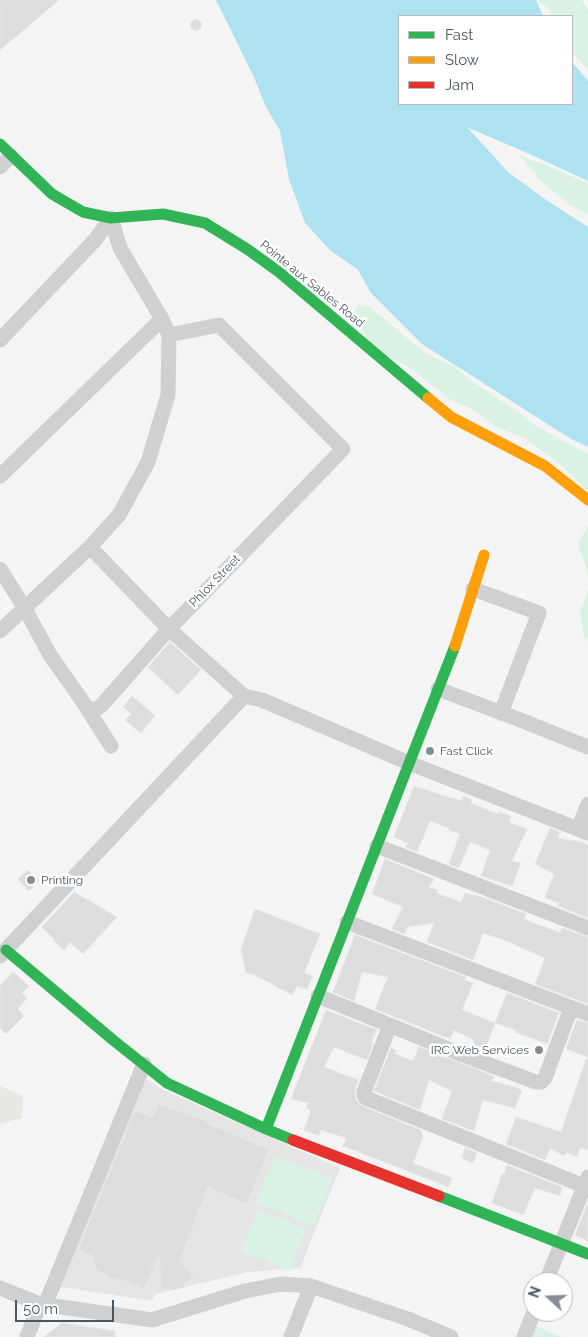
<!DOCTYPE html>
<html>
<head>
<meta charset="utf-8">
<style>
	body { margin:0 }
	#map { position:relative; width:588px; height:1337px; overflow:hidden; background:#f4f4f4; font-family:Raleway,sans-serif }
	canvas { display:block }
	.legend { position:absolute; left:398px; top:15px; width:175px; height:90px; box-sizing:border-box; background:#fff; border:1px solid #b7bbc0; margin:0; padding:6px 9px; list-style:none; font-size:15px; color:#4a5661 }
	.legend li { display:flex; align-items:center; gap:10px; height:25px }
	.legend b { width:25px; border:1px solid #b7bbc0 }
	.north { position:absolute; left:523px; top:1272px; width:50px; height:50px; box-sizing:border-box; background:#fff; border:1px solid #b7bbc0; border-radius:50%; rotate:290deg; font-size:14px; font-weight:700; line-height:20px; text-align:center; color:#4a5661 }
	.north::after { content:''; display:block; margin:auto; width:18px; height:22px; background:#868d94; clip-path:polygon(50% 0,100% 100%,50% 72%,0 100%) }
	.scale { position:absolute; left:15px; top:1300px; width:99px; height:22px; box-sizing:border-box; border:2px solid #4a5661; border-top:0; padding-left:6px; font-size:15px; line-height:18px; white-space:nowrap; color:#4a5661; -webkit-text-stroke:4px #fff; paint-order:stroke }
</style>
</head>
<body>
<div id="map">
<canvas width="588" height="1337"></canvas>
<ul class="legend">
<li><b style="height:6px;background:#30b455"></b>Fast</li>
<li><b style="height:6px;background:#ff9f0a"></b>Slow</li>
<li><b style="height:6px;background:#e5322d"></b>Jam</li>
</ul>
<div class="north">N</div>
<div class="scale">50 m</div>
</div>
<script>
const g = document.querySelector('canvas').getContext('2d');
g.lineJoin = 'round';
function fill(path, color) { g.fillStyle = color; g.fill(path, 'evenodd'); }
const toPath = rows => new Path2D(rows.map(r => 'M' + r).join(''));
function strokePath(path, color, width, dash) { g.strokeStyle = color; g.lineWidth = width; g.lineCap = dash ? 'butt' : 'round'; g.setLineDash(dash || []); g.stroke(path); }
function label(font, color, halo, rows, align = 'center') {
  g.font = font + ' Raleway,sans-serif'; g.lineWidth = 5; g.setLineDash([]); g.textBaseline = 'middle'; g.strokeStyle = halo; g.fillStyle = color; for (const [text, x, y, turn = 0] of rows) {
    g.save(); g.translate(x, y); g.rotate((+turn || 0) * Math.PI / 180); g.textAlign = isNaN(turn) ? turn : align; if (halo) g.strokeText(text, 0, 0); g.fillText(text, 0, 0); g.restore();
  }
}
fill(toPath([
	[0,1086,23,1096,22,1118,0,1124]
]), '#e8e7e3');
fill(toPath([
	[136,1074,166,1091,340,1168,300,1268,248,1272,156,1294,152,1301,49,1285]
]), '#e6e5e6');
fill(toPath([
	[538,0,582,0,588,11,588,70,572,52,572,16,551,16,549,9,538,1],
	[520,156,546,165,588,183,588,215,568,204,540,180],
	[359,305,370,307,425,353,453,366,474,383,520,413,537,427,588,454,588,491,559,463,525,438,494,426,473,409,452,401,411,368,381,353,373,346,356,323,354,317,357,307],
	[587,527,588,527,588,576,584,561,579,549,579,543],
	[588,589,588,641,584,637,580,613],
	[275,1156,333,1179,314,1226,256,1203],
	[258,1210,306,1229,290,1271,241,1252],
	[530,1324,562,1337,525,1337]
]), '#d9f2e3');
fill(toPath([
	[216,0,536,0,543,16,399,16,399,104,572,104,572,62,588,81,588,181,534,156,467,127,509,173,545,199,588,227,588,447,571,439,422,344,371,293,358,270,330,250,305,223,289,179,280,131,265,105,253,75]
]), '#aee2f0');
const building = toPath([
	[0,0,59,0,0,50,0,0],
	'190.5 25a5.5 5.5 0 1 1 11 0a5.5 5.5 0 1 1-11 0Z',
	[170,642,201,670,178,695,148,667,170,642],
	[132,696,155,716,141,733,125,720,131,714,123,707,132,696],
	[414,786,461,801,463,796,472,800,471,803,483,808,498,814,499,812,511,816,509,822,527,829,512,861,521,863,512,886,481,876,490,850,470,842,459,868,449,864,460,834,449,830,449,828,430,821,417,852,406,847,408,843,394,837,414,786],
	[550,828,560,832,558,838,581,842,588,845,588,918,558,906,559,903,545,898,554,874,535,864,550,828],
	[385,859,434,879,429,887,438,890,436,893,461,902,465,893,482,897,526,914,524,919,560,933,562,928,588,937,588,1004,535,984,545,958,515,945,515,944,483,933,473,960,427,942,434,923,407,927,405,934,392,929,403,907,372,894,385,859],
	[27,870,39,880,29,891,18,879,27,870],
	[74,892,117,917,83,954,70,942,64,950,54,941,55,940,42,927,74,892],
	[255,909,320,934,304,973,313,976,307,989,297,986,292,995,255,975,246,973,241,949,255,909],
	[355,935,466,977,465,980,473,983,462,1010,495,1023,484,1053,472,1048,474,1040,454,1030,450,1039,375,1009,388,977,362,972,354,1001,333,992,355,935],
	[13,972,29,986,22,993,27,998,18,1009,24,1016,6,1034,0,1028,0,986,13,972],
	[507,993,559,1013,547,1044,515,1032,516,1030,495,1023,507,993],
	[326,1010,377,1030,371,1042,373,1042,367,1060,334,1047,324,1067,358,1080,355,1089,355,1095,356,1100,362,1106,421,1130,423,1137,413,1163,452,1178,449,1187,343,1146,346,1138,321,1130,319,1136,304,1130,311,1110,306,1108,308,1103,292,1099,292,1096,326,1010],
	[577,1020,588,1023,588,1057,566,1049,577,1020],
	[419,1047,494,1076,492,1081,514,1087,522,1090,515,1108,483,1100,474,1131,442,1119,452,1091,429,1080,420,1110,374,1091,391,1048,396,1050,395,1054,413,1061,419,1047],
	[586,1059,588,1060,588,1150,580,1148,577,1157,566,1152,564,1156,550,1148,545,1160,506,1144,516,1117,561,1132,586,1059],
	[158,1104,208,1122,207,1124,269,1149,247,1204,208,1187,180,1260,194,1278,183,1284,185,1287,172,1290,170,1288,161,1291,159,1254,144,1289,122,1279,115,1280,107,1277,107,1274,97,1270,91,1255,78,1250,135,1111,153,1117,158,1104],
	[465,1148,477,1153,473,1163,462,1158,465,1148],
	[507,1165,562,1187,560,1196,535,1188,523,1215,492,1203,502,1173,504,1174,507,1165],
	[588,1202,588,1241,575,1235,588,1202],
	[62,1323,115,1331,115,1337,44,1337,62,1323]
]);
fill(building, '#ddddde');
strokePath(building, '#e5e6e7', 1);
strokePath(toPath([
	[0,167,11,156],
	[0,340,95,240,111,218],
	[0,476,162,319],
	[90,547,169,629,244,696,262,700,409,763,588,833],
	[0,569,24,607,50,655,83,702,111,746],
	[473,589,539,613,501,713],
	[0,631,90,547,119,515,148,462,168,395,169,335,162,319,120,248,111,218],
	[438,689,518,719,588,747],
	[87,709,96,709,101,706,169,629,343,449,219,325,169,335],
	[578,829,588,804],
	[377,846,588,928],
	[347,922,588,1014],
	[0,956,244,696],
	[318,996,463,1055,536,1082,541,1082,545,1078,571,1008],
	[390,1025,364,1092,364,1095,366,1098,584,1186],
	[546,1282,588,1177],
	[0,1288,40,1304,152,1320,245,1291,281,1284,311,1286,408,1319,451,1337],
	[45,1305,144,1064],
	[27,1337,40,1304],
	[291,1337,311,1286],
	[524,1337,534,1312]
]), '#ced0d2', 15);
strokePath(toPath([
	[0,144,52,194,83,212,111,218,163,214,205,223,247,249,279,272,428,398],
	[6,950,113,1040,167,1083,266,1129,293,1140],
	[266,1129,455,646],
	[439,1196,588,1254]
]), '#30b455', 11);
strokePath(toPath([
	[428,398,451,417,545,466,588,500],
	[455,646,484,555]
]), '#ff9f0a', 11);
strokePath(toPath([
	[293,1140,439,1196]
]), '#e5322d', 11);
for (const [x, y, r, color] of [
	[430,751,5,"#868d94"],
	[31,880,5,"#868d94"],
	[539,1050,5,"#868d94"]
]) { const dot = new Path2D(); dot.arc(x, y, r, 0, 2 * Math.PI); g.fillStyle = color; g.fill(dot); strokePath(dot, '#fff', 2); }
label('12px', '#4a5661', '#fff', [
	["Pointe aux Sables Road",312,284,39],
	["Phlox Street",215,581,-46]
]);
label('12px', '#4a5661', '#fff', [
	["Fast Click",440,751],
	["Printing",41,880],
	["IRC Web Services",529,1050,"right"]
], 'left');
</script>
</body>
</html>
